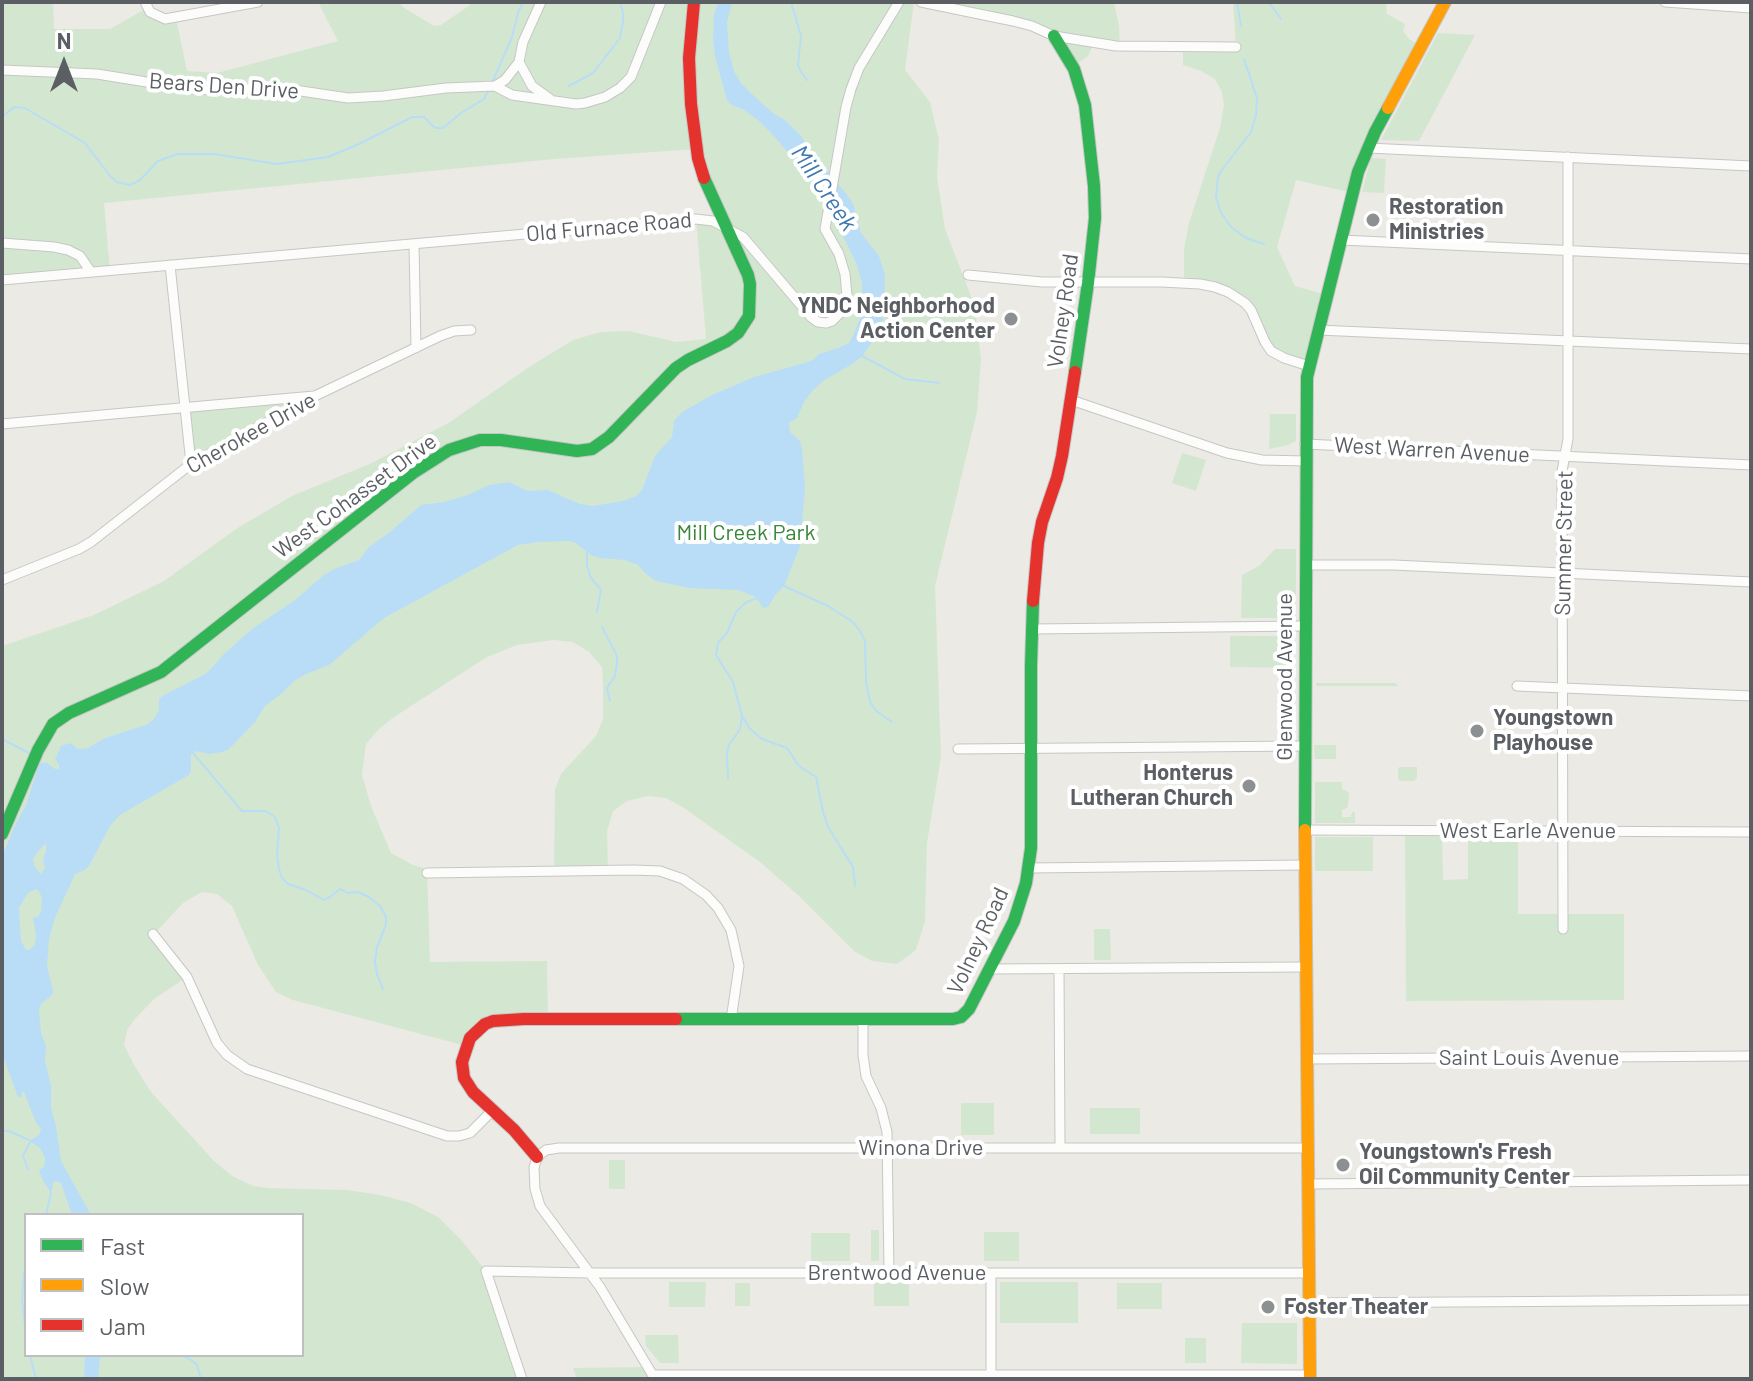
<!DOCTYPE html>
<html>
<head>
<meta charset="utf-8">
<style>
	body { margin:0 }
	#map { position:relative; width:1753px; height:1381px; overflow:hidden; background:#ebeae5; font-family:Barlow,sans-serif }
	canvas { display:block }
	.frame { position:absolute; inset:0; border:4px solid #5b5f63; pointer-events:none }
	.legend { position:absolute; left:24px; top:1213px; width:280px; height:144px; box-sizing:border-box; background:#fff; border:2px solid #bdbfc1; margin:0; padding:10px 14px; list-style:none; font-size:24px; color:#5b5f63 }
	.legend li { display:flex; align-items:center; gap:16px; height:40px }
	.legend b { width:40px; border:2px solid #bdbfc1 }
	.north { position:absolute; left:24px; top:24px; width:80px; height:80px; -webkit-text-stroke:6px #fff; paint-order:stroke; rotate:0deg; font-size:22px; font-weight:700; line-height:32px; text-align:center; color:#5b5f63 }
	.north::after { content:''; display:block; margin:auto; width:28px; height:36px; background:#5b5f63; clip-path:polygon(50% 0,100% 100%,50% 72%,0 100%) }
</style>
</head>
<body>
<div id="map">
<canvas width="1753" height="1381"></canvas>
<div class="frame"></div>
<ul class="legend">
<li><b style="height:10px;background:#30b455"></b>Fast</li>
<li><b style="height:10px;background:#ff9f0a"></b>Slow</li>
<li><b style="height:10px;background:#e5322d"></b>Jam</li>
</ul>
<div class="north">N</div>
</div>
<script>
const g = document.querySelector('canvas').getContext('2d');
g.lineJoin = 'round';
function fill(path, color) { g.fillStyle = color; g.fill(path, 'evenodd'); }
const toPath = rows => new Path2D(rows.map(r => 'M' + r).join(''));
function strokePath(path, color, width, dash) { g.strokeStyle = color; g.lineWidth = width; g.lineCap = dash ? 'butt' : 'round'; g.setLineDash(dash || []); g.stroke(path); }
function label(font, color, halo, rows, align = 'center') {
  g.font = font + ' Barlow,sans-serif'; g.lineWidth = 8; g.setLineDash([]); g.textBaseline = 'middle'; g.strokeStyle = halo; g.fillStyle = color; for (const [text, x, y, turn = 0] of rows) {
    g.save(); g.translate(x, y); g.rotate((+turn || 0) * Math.PI / 180); g.textAlign = isNaN(turn) ? turn : align; if (halo) g.strokeText(text, 0, 0); g.fillText(text, 0, 0); g.restore();
  }
}
fill(toPath([
	[2,2,53,2,54,29,110,29,147,8,176,18,187,71,217,73,338,41,318,2,403,2,401,6,434,26,441,25,470,5,470,2,914,2,905,70,930,102,939,140,937,177,945,229,974,304,981,359,977,412,935,586,941,757,927,843,925,921,916,950,897,964,872,961,854,951,798,895,760,862,684,808,666,798,648,796,627,801,613,811,607,831,608,870,554,871,555,789,561,774,596,736,603,719,603,684,602,667,589,652,573,642,553,640,517,645,487,657,394,717,379,729,366,744,362,775,371,806,391,853,413,865,427,869,430,962,547,961,548,1019,493,1021,466,1046,293,1000,276,992,258,965,232,906,217,894,202,892,183,903,154,934,187,977,154,999,135,1019,127,1030,124,1045,134,1065,151,1092,214,1161,232,1176,253,1186,269,1188,347,1190,380,1195,411,1203,438,1217,462,1241,486,1271,522,1379,2,1379,2,646,94,615,164,581,236,529,292,496,372,463,450,422,526,369,573,340,601,332,629,331,676,342,706,339,696,219,724,227,696,149,554,159,104,203,110,271,2,280],
	[26,1215,302,1215,302,1355,26,1355],
	[921,2,1114,2,1119,26,1120,46,1094,43,1088,56,1080,62,1072,65,1054,36],
	[1233,2,1386,2,1387,14,1405,24,1403,31,1410,40,1421,45,1353,193,1296,180,1277,247,1295,286,1327,295,1309,366,1277,354,1237,297,1184,283,1184,249,1189,223,1220,128,1224,105,1222,92,1215,79,1201,71,1183,65,1183,47,1236,47],
	[1438,33,1475,35,1419,141,1381,140],
	[1371,158,1386,159,1384,193,1362,192],
	[317,395,191,464,185,407],
	[1270,414,1296,414,1296,441,1288,445,1269,449],
	[1182,453,1206,460,1196,491,1172,483],
	[1275,549,1296,549,1296,618,1241,618,1242,575,1259,566],
	[1230,636,1292,636,1293,668,1230,667],
	[1316,683,1395,683,1399,686,1316,686],
	[1314,745,1336,745,1336,759,1315,759],
	[1400,767,1417,767,1417,778,1414,781,1401,781,1398,779,1398,768],
	[1315,782,1342,782,1342,789,1349,792,1348,805,1347,808,1342,810,1342,817,1351,817,1352,812,1355,812,1355,823,1315,823],
	[1405,831,1442,831,1443,880,1468,879,1468,831,1518,831,1518,914,1624,914,1624,1000,1406,1001],
	[1315,837,1373,837,1373,871,1315,871],
	[1094,929,1110,929,1111,960,1094,960],
	[961,1103,994,1103,994,1135,961,1135],
	[1090,1108,1140,1108,1140,1134,1090,1134],
	[609,1160,625,1160,625,1189,609,1189],
	[871,1230,879,1230,879,1261,871,1261],
	[984,1232,1019,1232,1019,1261,984,1261],
	[811,1233,850,1233,850,1261,811,1261],
	[669,1282,706,1282,705,1307,669,1307],
	[874,1282,909,1283,909,1306,874,1306],
	[1000,1282,1078,1282,1078,1323,1000,1323],
	[735,1283,750,1283,750,1306,735,1306],
	[1117,1283,1162,1283,1162,1309,1117,1309],
	[1242,1323,1297,1323,1297,1364,1241,1363],
	[645,1335,678,1335,679,1363,660,1363,646,1346],
	[1185,1338,1206,1338,1206,1363,1185,1363],
	[648,1367,655,1379,577,1379,573,1368]
]), '#d3e7d0');
fill(toPath([
	[718,2,732,2,727,22,729,52,734,71,741,83,753,95,773,113,785,120,801,136,813,154,848,196,853,204,861,233,879,256,885,275,884,310,882,322,878,333,863,355,854,363,823,381,813,390,804,402,797,418,789,423,790,432,800,441,802,448,805,487,800,546,784,586,775,595,768,607,763,608,756,597,738,590,689,588,656,581,646,574,638,565,625,560,599,558,591,555,576,543,570,541,539,542,518,545,384,618,329,665,304,675,294,681,281,694,265,706,255,722,228,750,222,752,209,754,196,751,193,753,191,755,191,771,189,775,120,815,110,826,89,866,85,870,75,874,54,920,49,940,47,966,53,991,52,995,41,1004,39,1010,41,1033,46,1046,45,1061,51,1086,51,1108,56,1126,61,1161,91,1215,72,1215,61,1183,54,1181,51,1193,41,1177,39,1170,44,1167,45,1158,40,1148,29,1141,39,1135,41,1129,36,1123,24,1092,22,1092,21,1097,18,1097,2,1053,2,857,15,825,26,805,39,765,41,763,47,763,55,769,59,769,59,765,55,759,61,746,70,743,78,749,88,748,105,738,146,725,153,720,159,710,159,699,164,695,207,673,224,654,252,629,295,600,324,575,334,569,359,560,369,547,390,532,421,505,444,502,468,495,489,485,509,482,528,491,548,490,580,504,593,506,623,501,636,496,642,490,655,456,672,437,674,421,682,412,712,395,754,377,808,362,813,360,819,354,841,347,850,342,862,315,862,282,856,263,843,236,799,165,772,134,759,121,744,110,730,104,727,100,715,56,713,39,714,15],
	[46,843,46,851,43,859,45,868,41,874,34,866,33,859,36,854],
	[36,889,39,891,42,898,41,911,39,916,33,918,36,935,35,944,31,949,26,950,21,941,19,908,28,893],
	[85,1355,100,1355,98,1379,84,1379]
]), '#b9ddf6');
strokePath(toPath([
	[791,2,801,36,798,65,800,70,807,80],
	[1237,2,1241,26],
	[1269,2,1281,19],
	[1244,59,1257,98,1256,115,1251,132,1221,171,1218,177,1216,197,1221,213,1231,227,1246,238,1264,244],
	[492,83,512,37,518,13,523,2],
	[569,86,593,73,620,38,623,22,623,12,620,2],
	[2,117,14,107,25,108,85,143,111,177,117,182,130,185,140,180,158,161,177,154,214,154,277,164,328,157,359,144,412,117,424,117,435,128,443,128,461,113,484,99,489,89],
	[862,356,905,379,939,383],
	[587,552,587,566,591,578,601,590,597,612],
	[784,586,828,606,853,622,860,631,865,641,866,681,870,702,876,711,892,722],
	[757,598,745,603,736,612,727,633,718,643,716,655,733,682,742,716,750,729,762,739,787,748,799,766,816,777,823,812,828,827,853,867,855,886],
	[602,627,617,656,617,663,615,676,607,688,610,701],
	[2,739,29,753],
	[193,753,242,811,266,811,275,817,279,828,277,855,279,869,282,878,288,884,306,890,324,900,330,897,340,889,348,893,358,892,369,897,380,906,386,917,386,925,377,947,375,962,377,974,383,989],
	[728,778,727,752,729,745,740,729,742,716],
	[2,1131,9,1131,29,1140],
	[28,1170,23,1156,30,1142],
	[46,1215,51,1193],
	[26,1265,24,1273,22,1299,26,1336],
	[30,1355,36,1379],
	[180,1355,190,1359,197,1365,201,1379]
]), '#b9ddf6', 2);
const street = toPath([
	[145,2,150,12,165,19,258,2],
	[921,2,1013,21,1032,26,1054,36,1116,46,1236,47],
	[1665,2,1751,8],
	[519,62,532,86,550,99],
	[2,70,97,74,190,89,219,90,281,88,348,98,383,96,446,88,495,86,512,95,576,104,585,103,605,97,620,88,631,77,661,2],
	[495,86,505,80,519,62,523,42,541,2],
	[1368,148,1751,166],
	[1341,240,1751,259],
	[2,243,54,247,68,250,80,256,91,272],
	[414,244,416,348],
	[170,265,191,464],
	[968,275,1042,282,1161,282,1200,284,1215,287,1228,292,1245,303,1251,310,1265,342,1271,351,1284,358,1309,366],
	[2,280,696,219,713,221,743,237,811,317,818,322,826,323,832,321,841,312,847,296,845,274,839,254,825,229,846,107,851,89,859,68,899,2],
	[1318,330,1751,349],
	[1071,400,1227,453,1262,460,1305,461],
	[2,424,314,396],
	[1305,444,1751,465],
	[1306,565,1394,565,1751,582],
	[2,580,79,549,91,542,191,464,317,395,440,336,454,331,471,330],
	[1032,629,1304,626],
	[1517,686,1751,696],
	[958,749,1305,746],
	[1305,830,1751,832],
	[1029,868,1305,865],
	[427,873,634,870,660,871,683,879,706,895,718,908,731,930,739,966,731,1020],
	[1563,929,1562,494,1562,471,1568,439,1568,157],
	[153,934,187,977,217,1043,227,1055,247,1069,447,1136,459,1136,470,1133,493,1110],
	[990,969,1306,967],
	[1059,969,1060,1147],
	[863,1020,863,1055,866,1076,881,1108,887,1132,889,1273],
	[1307,1059,1751,1056],
	[1308,1184,1751,1180],
	[1309,1303,1751,1300],
	[653,1375,1310,1375],
	[991,1377,991,1273],
	[522,1379,486,1271,591,1273,1309,1273],
	[655,1379,600,1287,540,1206,535,1189,534,1168,537,1157,546,1150,559,1148,1307,1148]
]);
const fast = toPath([
	[1054,36,1074,69,1085,105,1094,186,1095,218,1088,283,1075,372],
	[1305,830,1307,377,1358,172,1375,132,1388,108],
	[2,834,38,750,53,724,69,713,161,672,413,473,449,450,480,440,501,440,577,451,592,449,609,437,676,368,688,360,727,341,738,333,749,316,750,284,748,275,704,178],
	[676,1019,953,1019,961,1017,969,1009,1014,921,1026,883,1031,848,1031,666,1033,601]
]);
const slow = toPath([
	[1388,108,1445,2],
	[1305,830,1310,1379]
]);
const jam = toPath([
	[694,2,689,58,691,104,698,158,704,178],
	[1033,601,1038,543,1042,522,1057,478,1062,456,1075,372],
	[537,1157,514,1130,473,1092,464,1078,462,1062,470,1038,485,1024,493,1021,524,1019,676,1019]
]);
strokePath(street, '#c6c6c6', 11);
strokePath(fast, '#c6c6c6', 14);
strokePath(slow, '#c6c6c6', 14);
strokePath(jam, '#c6c6c6', 14);
strokePath(street, '#fcfcfb', 9);
strokePath(fast, '#30b455', 12);
strokePath(slow, '#ff9f0a', 12);
strokePath(jam, '#e5322d', 12);
for (const [x, y, r, color] of [
	[1373,220,8,"#8d9090"],
	[1011,319,8,"#8d9090"],
	[1477,731,8,"#8d9090"],
	[1249,786,8,"#8d9090"],
	[1343,1165,8,"#8d9090"],
	[1268,1307,8,"#8d9090"]
]) { const dot = new Path2D(); dot.arc(x, y, r, 0, 2 * Math.PI); g.fillStyle = color; g.fill(dot); strokePath(dot, '#fff', 3); }
label('22px', '#5b5f63', '#fff', [
	["Bears Den Drive",224,86,4],
	["Old Furnace Road",609,227,-5],
	["Volney Road",1063,311,-82],
	["Cherokee Drive",251,433,-29],
	["West Warren Avenue",1432,450,3],
	["West Cohasset Drive",355,496,-36],
	["Summer Street",1564,543,-89],
	["Glenwood Avenue",1285,677,-90],
	["West Earle Avenue",1528,831],
	["Volney Road",978,941,-65],
	["Saint Louis Avenue",1529,1058],
	["Winona Drive",921,1148],
	["Brentwood Avenue",897,1273]
]);
label('bold 22px', '#5b5f63', '#fff', [
	["Restoration",1389,207],
	["Ministries",1389,232],
	["YNDC Neighborhood",995,306,"right"],
	["Action Center",995,331,"right"],
	["Youngstown",1493,718],
	["Playhouse",1493,743],
	["Honterus",1233,773,"right"],
	["Lutheran Church",1233,798,"right"],
	["Youngstown's Fresh",1359,1152],
	["Oil Community Center",1359,1177],
	["Foster Theater",1284,1307]
], 'left');
label('22px', '#37863a', '#fff', [
	["Mill Creek Park",746,533]
]);
label('italic 24px', '#4178af', '#fff', [
	["Mill Creek",824,188,56]
]);
</script>
</body>
</html>
